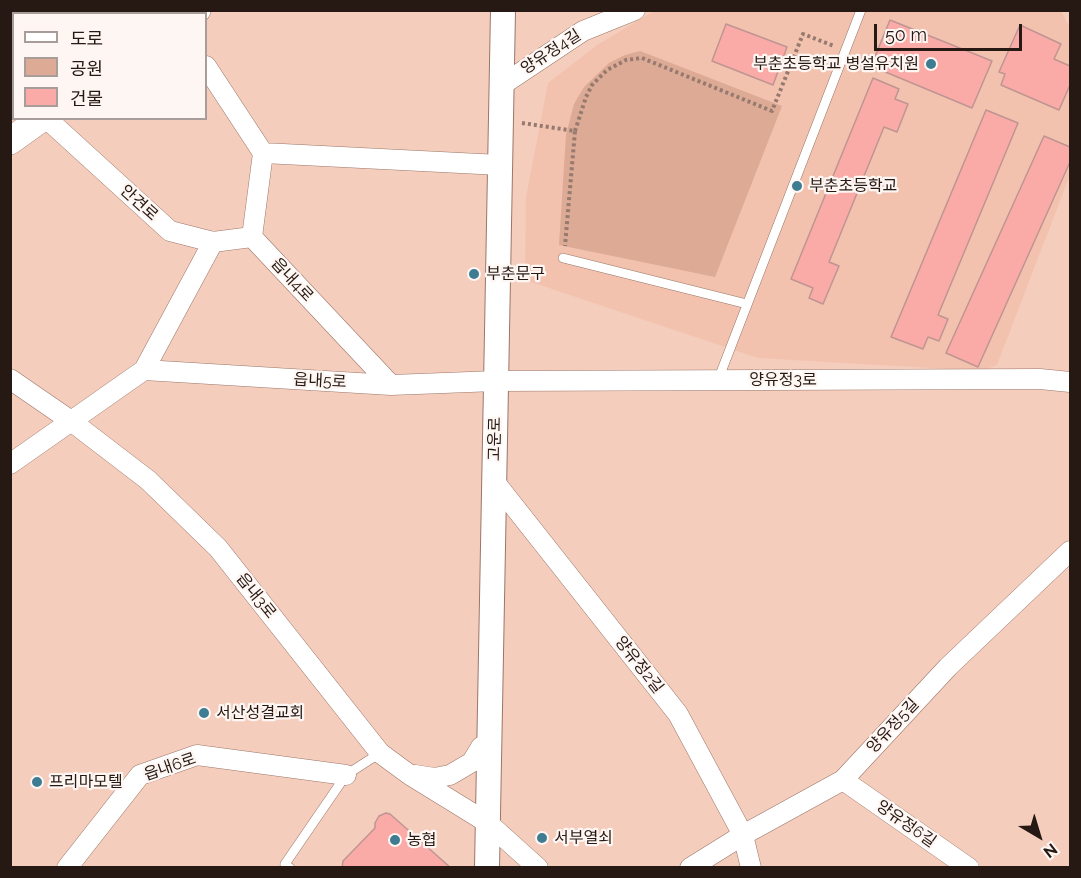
<!DOCTYPE html>
<html>
<head>
<meta charset="utf-8">
<style>
	body { margin:0 }
	#map { position:relative; width:1081px; height:878px; overflow:hidden; background:#f5cdbd; font-family:Raleway,"Noto Sans KR",sans-serif }
	canvas { display:block }
	.frame { position:absolute; inset:0; border:12px solid #261812; pointer-events:none }
	.legend { position:absolute; left:12px; top:12px; width:195px; height:108px; box-sizing:border-box; background:#fef6f3; border:2px solid #a89d99; margin:0; padding:8px 10px; list-style:none; font-size:18px; color:#261812 }
	.legend li { display:flex; align-items:center; gap:12px; height:30px }
	.legend b { width:30px; border:2px solid #a89d99 }
	.north { position:absolute; left:1009px; top:806px; width:60px; height:60px; -webkit-text-stroke:4px #fef6f3; paint-order:stroke; rotate:142deg; font-size:16px; font-weight:700; line-height:24px; text-align:center; color:#261812 }
	.north::after { content:''; display:block; margin:auto; width:21px; height:27px; background:#261812; clip-path:polygon(50% 0,100% 100%,50% 72%,0 100%) }
	.scale { position:absolute; left:874px; top:24px; width:148px; height:27px; box-sizing:border-box; border:3px solid #261812; border-top:0; padding-left:8px; font-size:18px; line-height:21px; white-space:nowrap; color:#261812; -webkit-text-stroke:4px #fef6f3; paint-order:stroke }
</style>
</head>
<body>
<div id="map">
<canvas width="1081" height="878"></canvas>
<div class="frame"></div>
<ul class="legend">
<li><b style="height:8px;background:#fff"></b>도로</li>
<li><b style="height:16px;background:#dcaa95"></b>공원</li>
<li><b style="height:16px;background:#fbaba7"></b>건물</li>
</ul>
<div class="north">N</div>
<div class="scale">50 m</div>
</div>
<script>
const g = document.querySelector('canvas').getContext('2d');
g.lineJoin = 'round';
function fill(path, color) { g.fillStyle = color; g.fill(path, 'evenodd'); }
const toPath = rows => new Path2D(rows.map(r => 'M' + r).join(''));
function strokePath(path, color, width, dash) { g.strokeStyle = color; g.lineWidth = width; g.lineCap = dash ? 'butt' : 'round'; g.setLineDash(dash || []); g.stroke(path); }
function label(font, color, halo, rows, align = 'center') {
  g.font = font + ' Raleway,"Noto Sans KR",sans-serif'; g.lineWidth = 4.5; g.setLineDash([]); g.textBaseline = 'middle'; g.strokeStyle = halo; g.fillStyle = color; for (const [text, x, y, turn = 0] of rows) {
    g.save(); g.translate(x, y); g.rotate((+turn || 0) * Math.PI / 180); g.textAlign = isNaN(turn) ? turn : align; if (halo) g.strokeText(text, 0, 0); g.fillText(text, 0, 0); g.restore();
  }
}
fill(toPath([
	[661,10,1061,10,1070,28,1070,175,997,365,982,371,758,358,525,280,526,197,548,83,597,45,654,11]
]), '#f2c2af');
fill(toPath([
	[640,51,782,106,715,277,559,245,566,135,574,104,584,87,609,63,625,55]
]), '#dcaa95');
const building = toPath([
	[890,20,992,61,972,108,871,66,890,20],
	[726,24,787,47,773,85,712,61,726,24],
	[1020,25,1061,44,1054,59,1070,66,1070,85,1059,110,1001,85,1005,74,999,72,1020,25],
	[873,78,899,89,895,99,908,104,897,132,884,127,829,262,839,266,823,304,809,298,813,288,791,279,873,78],
	[986,110,1018,123,938,315,948,319,939,341,928,337,923,349,891,337,986,110],
	[1044,136,1070,147,1070,162,978,367,946,353,1044,136],
	[386,813,390,814,451,868,342,868,343,861,375,828,375,823,379,816,386,813]
]);
fill(building, '#fbaba7');
strokePath(building, '#bf9592', 1.5);
const service = toPath([
	[563,258,747,304],
	[718,380,861,10],
	[290,868,285,864,346,775,380,753]
]);
const minor = toPath([
	[206,66,263,153,500,165],
	[10,67,14,72],
	[502,85,583,31,635,10],
	[46,118,170,231,213,242,252,237],
	[252,237,391,385],
	[252,237,263,153],
	[144,370,213,242],
	[10,379,71,421,148,480,218,548,380,753,410,775,488,823,538,868],
	[10,464,144,370,391,385,496,381,1040,379,1070,382],
	[494,481,678,714,743,835,751,868],
	[415,775,434,778,450,775,472,762,481,747,489,747],
	[843,780,969,868],
	[67,868,140,775,197,755,346,775],
	[690,868,743,835,843,780,948,667,1070,551]
]);
const tertiary = toPath([
	[487,868,503,10]
]);
const secondary = toPath([
	[193,14,197,10],
	[10,141,42,118]
]);
strokePath(service, '#9b7668', 10);
strokePath(minor, '#9b7668', 21);
strokePath(tertiary, '#9b7668', 26);
strokePath(secondary, '#9b7668', 28);
strokePath(toPath([
	[522,123,575,131,565,246],
	[575,131,586,97,592,85,607,70,626,60,642,58,772,111,803,34,834,46]
]), '#967a6f', 4, [3, 3]);
strokePath(service, '#fff', 9);
strokePath(minor, '#fff', 20);
strokePath(tertiary, '#fff', 24);
strokePath(secondary, '#fff', 27);
for (const [x, y, r, color] of [
	[931,64,6,"#3e7c92"],
	[797,186,6,"#3e7c92"],
	[474,274,6,"#3e7c92"],
	[204,713,6,"#3e7c92"],
	[37,782,6,"#3e7c92"],
	[542,838,6,"#3e7c92"],
	[395,840,6,"#3e7c92"]
]) { const dot = new Path2D(); dot.arc(x, y, r, 0, 2 * Math.PI); g.fillStyle = color; g.fill(dot); strokePath(dot, '#fef6f3', 2); }
label('16px', '#261812', '#fef6f3', [
	["양유정4길",551,52,-33],
	["안견로",139,203,42],
	["읍내4로",292,280,47],
	["양유정3로",783,380],
	["읍내5로",320,381,3],
	["고운로",495,439,-89],
	["읍내3로",256,596,51],
	["양유정2길",639,665,52],
	["양유정5길",893,726,-47],
	["읍내6로",170,767,-19],
	["양유정6길",906,824,35]
]);
label('16px', '#261812', '#fef6f3', [
	["부춘초등학교 병설유치원",919,64,"right"],
	["부춘초등학교",809,186],
	["부춘문구",486,274],
	["서산성결교회",216,713],
	["프리마모텔",49,782],
	["서부열쇠",554,838],
	["농협",407,840]
], 'left');
</script>
</body>
</html>
